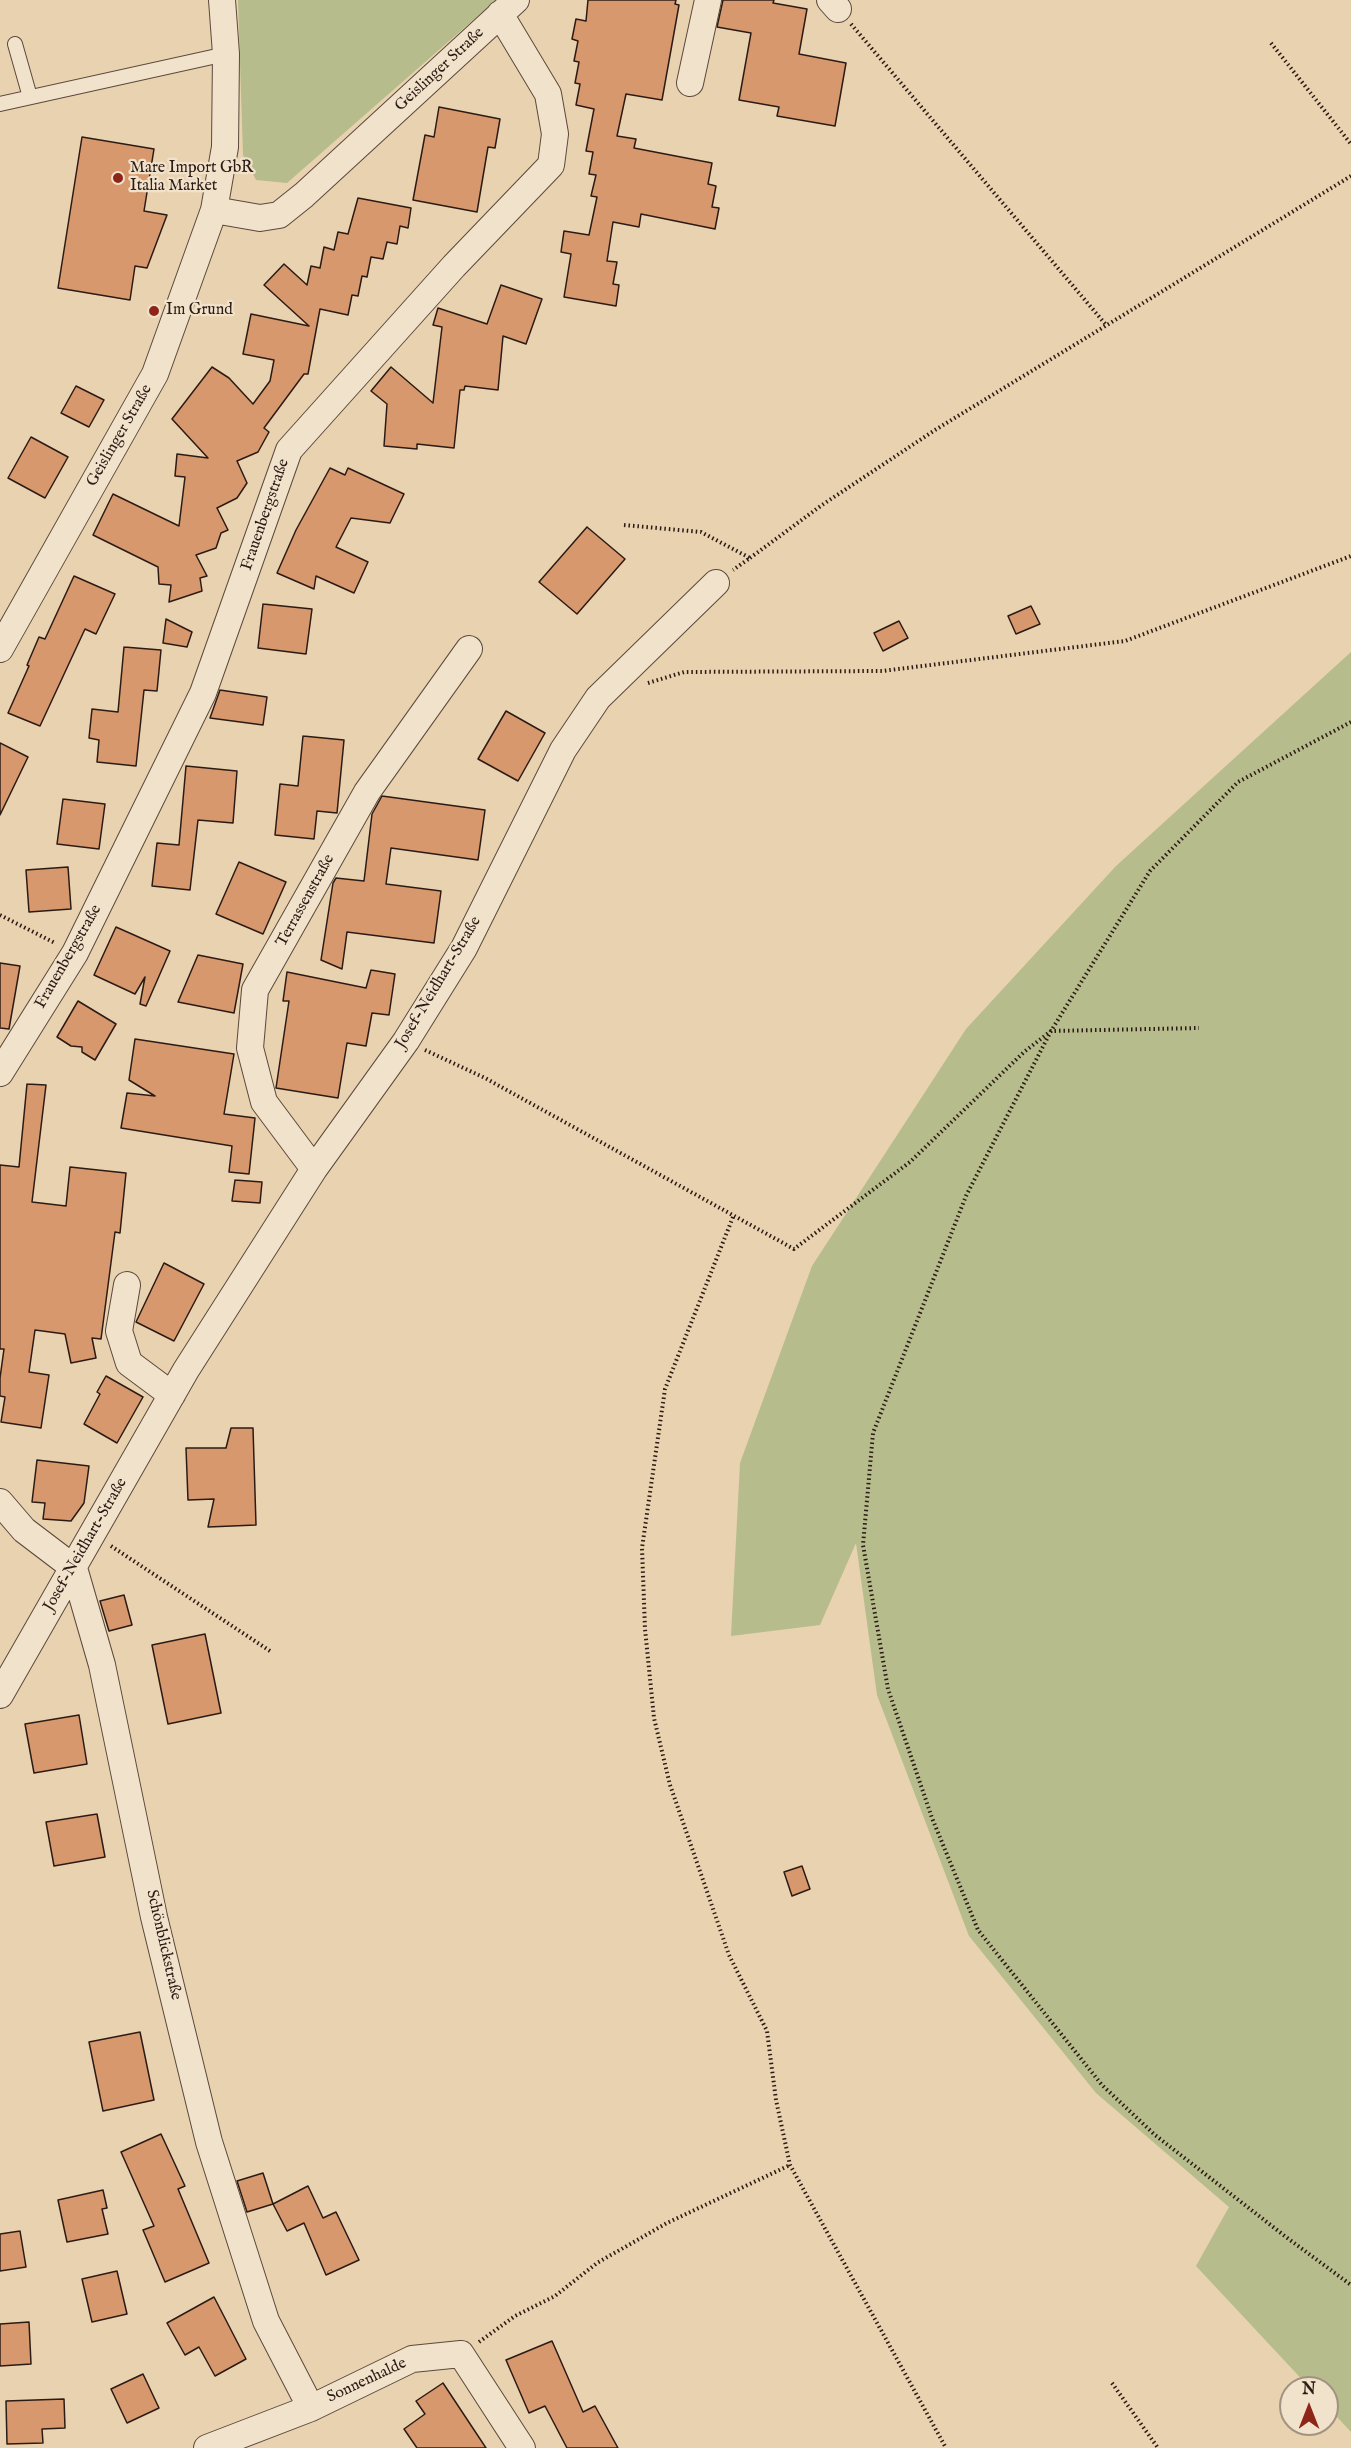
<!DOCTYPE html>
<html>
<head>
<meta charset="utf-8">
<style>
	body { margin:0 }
	#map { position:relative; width:1351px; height:2448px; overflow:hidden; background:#e9d2af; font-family:"IM FELL English",serif }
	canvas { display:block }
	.north { position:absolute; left:1279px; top:2376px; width:60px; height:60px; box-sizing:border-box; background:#f1e2cb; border:2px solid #a29282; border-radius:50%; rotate:0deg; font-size:16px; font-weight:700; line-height:24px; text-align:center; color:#2c1b15 }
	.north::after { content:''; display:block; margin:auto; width:21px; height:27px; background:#8f2418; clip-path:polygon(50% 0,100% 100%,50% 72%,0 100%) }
</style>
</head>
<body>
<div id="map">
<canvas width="1351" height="2448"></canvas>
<div class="north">N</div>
</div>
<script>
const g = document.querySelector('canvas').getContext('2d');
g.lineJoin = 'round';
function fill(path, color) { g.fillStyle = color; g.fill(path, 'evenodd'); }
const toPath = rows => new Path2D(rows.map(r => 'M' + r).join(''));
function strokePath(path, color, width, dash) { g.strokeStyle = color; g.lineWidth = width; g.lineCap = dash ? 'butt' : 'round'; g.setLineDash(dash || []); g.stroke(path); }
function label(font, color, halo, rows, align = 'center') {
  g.font = font + ' "IM FELL English",serif'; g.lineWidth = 4.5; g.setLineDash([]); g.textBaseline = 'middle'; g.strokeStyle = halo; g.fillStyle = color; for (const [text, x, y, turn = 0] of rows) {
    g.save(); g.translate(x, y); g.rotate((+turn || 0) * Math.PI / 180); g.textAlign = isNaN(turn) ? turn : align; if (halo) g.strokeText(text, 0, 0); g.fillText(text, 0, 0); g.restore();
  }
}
fill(toPath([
	[238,0,496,0,287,183,256,180,243,155],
	[1351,652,1351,2432,1327,2406,1327,2388,1310,2388,1196,2266,1229,2207,1096,2093,969,1936,877,1695,856,1543,820,1625,731,1636,740,1463,812,1266,966,1029,1116,866]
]), '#b6bc8b');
const building = toPath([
	[588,0,676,0,675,4,679,5,662,100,626,94,617,136,636,139,634,148,712,163,708,184,716,186,712,207,719,208,715,229,641,214,639,227,613,222,607,261,617,262,613,284,619,285,616,306,564,297,571,254,561,252,564,231,589,235,597,197,591,196,596,175,589,174,593,152,586,151,594,109,576,105,580,84,575,83,579,62,574,61,578,41,572,39,576,19,586,21,588,0],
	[723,0,774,0,773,3,807,9,799,54,846,63,835,126,777,116,779,107,739,100,751,33,717,27,723,0],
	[439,107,500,119,495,148,488,147,477,212,413,200,425,135,434,137,439,107],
	[82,137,154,149,144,211,167,215,147,268,135,266,130,300,58,288,82,137],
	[358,198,411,208,408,228,400,226,397,244,387,242,383,259,371,257,367,277,362,276,358,296,352,295,348,315,320,309,308,374,304,374,264,428,269,432,258,452,237,461,247,483,237,498,217,508,228,530,221,533,216,548,196,555,207,576,200,578,202,591,169,602,171,585,159,584,158,567,93,535,113,494,179,526,185,477,175,476,177,454,208,458,172,419,212,367,229,378,253,404,270,381,274,360,243,354,251,314,309,326,264,285,284,264,307,285,311,266,320,268,324,247,334,250,338,232,348,234,358,198],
	[501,285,542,299,526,344,503,336,498,390,465,386,464,390,460,390,454,448,417,444,417,449,384,446,387,404,371,391,391,367,433,403,442,327,433,325,438,308,487,324,501,285],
	[76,386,104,400,89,427,61,413,76,386],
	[31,437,68,457,45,498,8,478,31,437],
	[330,468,345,475,348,468,404,494,390,523,351,518,336,547,368,562,354,593,316,576,314,589,277,573,296,530,330,468],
	[587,527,625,559,577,614,539,582,587,527],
	[74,576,115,594,96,634,85,629,40,726,8,713,29,666,27,665,39,637,45,639,74,576],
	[263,604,312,609,306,654,258,648,263,604],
	[1031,606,1040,624,1016,634,1008,616,1031,606],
	[166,619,192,632,187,647,163,643,166,619],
	[899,621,908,638,883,651,874,633,899,621],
	[124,647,161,650,157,691,144,690,136,766,97,762,99,740,89,738,92,709,118,712,124,647],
	[220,690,267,697,263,725,210,718,220,690],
	[506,711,545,733,518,781,478,759,506,711],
	[303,736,344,740,337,813,317,811,314,839,275,835,280,784,298,786,303,736],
	[0,743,28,757,0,815,0,743],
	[186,766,237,771,233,823,198,820,190,890,152,886,157,843,179,845,186,766],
	[382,796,485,810,478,860,391,848,386,884,441,891,434,943,347,932,342,969,321,960,333,883,336,878,364,881,372,814,382,796],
	[63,799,105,804,99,849,57,844,63,799],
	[239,862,286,882,263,934,216,914,239,862],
	[68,867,71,909,29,912,26,870,68,867],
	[116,927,170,951,146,1006,140,1004,145,977,135,994,94,975,116,927],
	[198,955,243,964,234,1013,178,1002,198,955],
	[0,963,20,966,9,1029,0,1028,0,963],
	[371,970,395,974,389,1015,372,1013,366,1046,347,1043,338,1098,276,1088,289,1001,283,1001,287,972,366,988,371,970],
	[78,1001,116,1024,95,1060,82,1052,82,1047,71,1046,57,1037,78,1001],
	[135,1039,234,1054,224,1114,255,1118,249,1174,229,1172,232,1146,121,1128,127,1093,155,1096,129,1080,135,1039],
	[27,1084,46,1085,32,1202,66,1206,70,1167,126,1173,120,1233,115,1232,101,1339,92,1338,96,1358,71,1363,65,1334,35,1330,29,1372,49,1375,41,1428,1,1422,5,1397,0,1396,0,1378,4,1349,0,1349,0,1165,19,1167,27,1084],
	[235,1180,262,1182,260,1203,232,1201,235,1180],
	[164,1263,204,1284,174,1341,136,1322,164,1263],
	[106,1376,143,1397,117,1443,84,1424,100,1394,97,1392,106,1376],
	[231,1428,253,1428,256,1525,208,1527,214,1499,188,1500,186,1448,226,1448,231,1428],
	[37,1460,89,1466,84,1503,71,1521,43,1519,45,1503,32,1502,37,1460],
	[124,1595,132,1625,109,1631,100,1601,124,1595],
	[205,1634,221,1713,168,1724,152,1645,205,1634],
	[79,1715,87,1764,34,1773,25,1724,79,1715],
	[97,1814,105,1857,54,1866,46,1822,97,1814],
	[802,1866,810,1889,792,1896,784,1872,802,1866],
	[140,2032,154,2100,103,2111,89,2042,140,2032],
	[161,2134,185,2186,178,2189,209,2263,165,2282,143,2230,154,2226,121,2152,161,2134],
	[263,2173,273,2204,247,2212,237,2181,263,2173],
	[308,2186,323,2218,336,2212,359,2260,326,2275,304,2223,287,2231,273,2204,308,2186],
	[103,2190,107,2208,102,2209,108,2234,67,2242,58,2200,103,2190],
	[20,2231,26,2267,0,2271,0,2234,20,2231],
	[117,2271,127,2314,92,2322,82,2279,117,2271],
	[214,2297,246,2359,215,2376,199,2347,185,2355,167,2323,214,2297],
	[29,2322,31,2364,0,2366,0,2324,29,2322],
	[552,2341,583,2412,595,2406,618,2448,567,2448,545,2406,529,2413,506,2360,552,2341],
	[143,2374,159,2408,127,2423,111,2389,143,2374],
	[443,2383,486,2448,417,2448,404,2429,425,2414,416,2401,443,2383],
	[64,2399,65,2428,42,2429,43,2443,7,2444,6,2401,64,2399]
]);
fill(building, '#d8986d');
strokePath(building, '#2c1b15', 1.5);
const service = toPath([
	[15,44,30,97],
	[0,104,226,54]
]);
const minor = toPath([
	[830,0,838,9],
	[690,83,708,0],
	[214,210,260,218,279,215,304,195,516,0],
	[0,649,155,374,214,210,225,147,226,54,222,0],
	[0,1073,75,953,203,693,289,450,454,266,551,165,555,134,548,94,500,14],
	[314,1169,264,1102,250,1048,255,990,367,792,469,649],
	[127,1285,119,1331,129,1363,172,1395],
	[0,1502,24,1530,74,1568,102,1665,154,1917,209,2142,266,2321,311,2408],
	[0,1695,186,1370,314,1169,406,1041,464,948,563,750,598,698,716,583],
	[207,2448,311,2408,412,2359,461,2354,522,2448]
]);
strokePath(service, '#5b493c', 16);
strokePath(minor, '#5b493c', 28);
strokePath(toPath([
	[851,24,1107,326],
	[1271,43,1351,144],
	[624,525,701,532,750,558,733,570],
	[750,558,822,505,935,430,1351,176],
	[648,683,684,672,882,671,1125,641,1351,556],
	[1351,722,1238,782,1150,871,1051,1031,966,1196,873,1433,863,1545,888,1689,932,1818,978,1930,1102,2085,1155,2135,1286,2237,1351,2285],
	[0,915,55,943],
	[425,1050,485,1078,794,1249,910,1162,1024,1052,1051,1031,1199,1028],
	[733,1217,665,1389,642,1548,645,1629,654,1718,670,1785,729,1955,767,2031,776,2100,790,2165,946,2448],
	[111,1546,270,1651],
	[479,2342,515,2316,555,2296,597,2263,667,2223,790,2165],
	[1112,2383,1158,2448]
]), '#2c1b15', 4, [1.5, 3]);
strokePath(service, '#f1e2cb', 14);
strokePath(minor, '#f1e2cb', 26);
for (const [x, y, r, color] of [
	[118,178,6,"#8f2418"],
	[154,311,6,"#8f2418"]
]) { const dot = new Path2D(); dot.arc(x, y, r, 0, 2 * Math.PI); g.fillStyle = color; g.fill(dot); strokePath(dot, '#f1e2cb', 2); }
label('16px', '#2c1b15', '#f1e2cb', [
	["Geislinger Straße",440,70,-43],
	["Geislinger Straße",120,436,-60],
	["Frauenbergstraße",266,515,-71],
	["Terrassenstraße",306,901,-61],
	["Frauenbergstraße",69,957,-60],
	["Josef-Neidhart-Straße",439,983,-59],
	["Josef-Neidhart-Straße",86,1545,-60],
	["Schönblickstraße",163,1945,77],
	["Sonnenhalde",367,2381,-25]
]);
label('16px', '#2c1b15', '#f1e2cb', [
	["Mare Import GbR",130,169],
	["Italia Market",130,187],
	["Im Grund",166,311]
], 'left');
</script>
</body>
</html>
